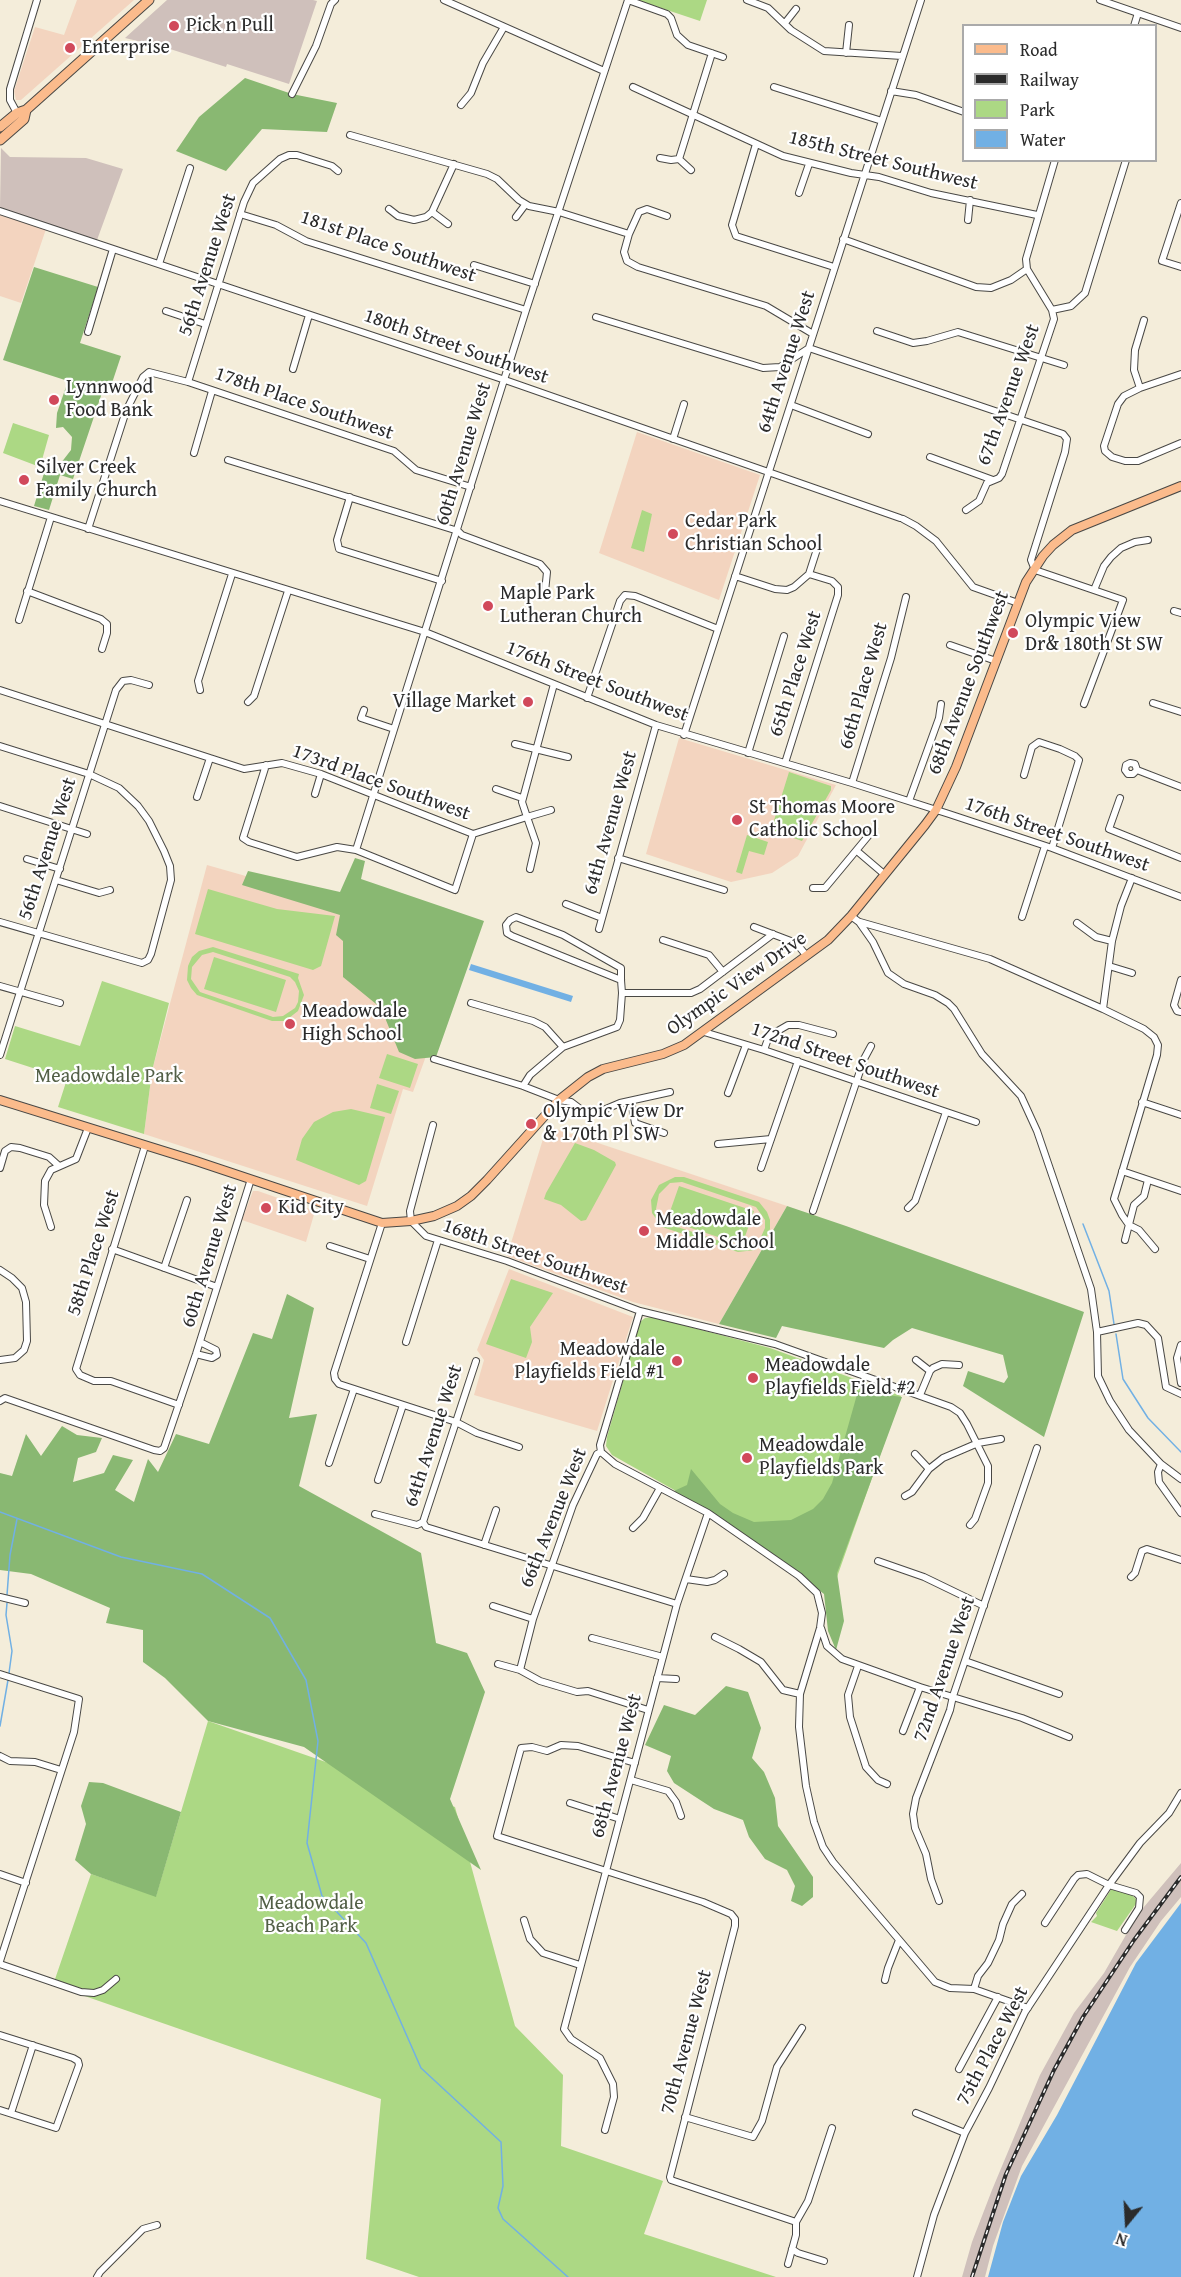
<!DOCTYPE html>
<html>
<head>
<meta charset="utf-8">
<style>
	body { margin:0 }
	#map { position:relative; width:1181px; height:2277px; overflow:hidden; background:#f4edda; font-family:"Gentium Book Plus",serif }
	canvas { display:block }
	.legend { position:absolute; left:962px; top:24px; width:195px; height:138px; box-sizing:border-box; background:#fff; border:2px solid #aaa; margin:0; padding:8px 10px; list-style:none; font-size:18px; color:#2b2b2b }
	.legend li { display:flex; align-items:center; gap:12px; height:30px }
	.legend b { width:30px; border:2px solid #aaa }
	.north { position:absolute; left:1097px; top:2193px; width:60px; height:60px; -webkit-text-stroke:4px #fff; paint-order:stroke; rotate:198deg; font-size:16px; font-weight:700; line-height:24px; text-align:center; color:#2b2b2b }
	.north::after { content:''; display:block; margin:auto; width:21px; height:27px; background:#2b2b2b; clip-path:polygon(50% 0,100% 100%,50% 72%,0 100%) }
</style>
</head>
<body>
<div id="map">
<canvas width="1181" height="2277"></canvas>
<ul class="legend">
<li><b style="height:8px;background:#fbbb8c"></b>Road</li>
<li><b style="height:8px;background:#2b2b2b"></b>Railway</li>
<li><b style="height:16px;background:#acd884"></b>Park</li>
<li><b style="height:16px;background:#71b0e4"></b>Water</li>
</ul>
<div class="north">N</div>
</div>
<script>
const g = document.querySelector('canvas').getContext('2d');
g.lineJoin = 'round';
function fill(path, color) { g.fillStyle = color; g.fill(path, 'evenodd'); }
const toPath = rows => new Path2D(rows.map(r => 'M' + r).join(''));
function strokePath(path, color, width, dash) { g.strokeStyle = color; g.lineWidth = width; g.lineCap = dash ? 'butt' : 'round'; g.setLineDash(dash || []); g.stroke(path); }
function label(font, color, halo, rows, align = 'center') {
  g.font = font + ' "Gentium Book Plus",serif'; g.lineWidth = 4.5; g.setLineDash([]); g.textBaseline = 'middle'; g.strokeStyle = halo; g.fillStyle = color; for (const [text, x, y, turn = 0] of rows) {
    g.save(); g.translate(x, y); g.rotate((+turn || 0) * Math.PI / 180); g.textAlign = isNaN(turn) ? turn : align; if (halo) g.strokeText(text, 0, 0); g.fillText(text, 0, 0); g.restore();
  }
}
fill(toPath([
	[77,0,134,0,21,100,16,100,14,91,35,27,64,35],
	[0,215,46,229,21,303,0,296],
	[637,432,760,475,719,600,599,553],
	[679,738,836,785,798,856,772,873,731,882,646,854],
	[207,865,344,904,430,1045,413,1092,403,1089,367,1206,144,1134,152,1071],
	[547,1126,787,1206,719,1324,633,1302,507,1256],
	[253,1191,258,1191,315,1211,306,1242,242,1220],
	[509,1269,633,1317,597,1431,474,1395,484,1360,477,1350]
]), '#f3d4bf');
fill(toPath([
	[167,0,313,0,317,1,289,84,227,64,226,67,167,48,125,38],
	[1,148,10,157,86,158,123,169,97,240,0,208],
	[1181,1863,1181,1897,1161,1921,1130,1967,1022,2166,993,2246,985,2277,962,2277,972,2242,992,2190,1040,2075,1074,2013,1104,1973,1138,1914]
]), '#cfc0bb');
fill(toPath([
	[637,0,707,0,700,21],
	[13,423,49,435,40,467,3,453],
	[642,510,652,514,644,552,631,548],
	[789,772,831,786,831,790,802,841,771,830],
	[747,835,768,842,764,855,749,851,742,874,736,872],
	[208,889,277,909,335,916,321,966,313,970,195,934],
	[213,947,299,974,298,978,304,995,298,1011,285,1021,272,1021,197,995,191,988,187,980,188,966,192,957,199,951],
	[213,952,290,977,295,982,299,991,298,1002,295,1008,283,1016,273,1017,200,992,191,979,192,967,202,955],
	[214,957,286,980,276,1012,204,989],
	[102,981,169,1003,152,1071,144,1134,58,1107,67,1079,5,1059,15,1026,80,1046],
	[387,1054,418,1064,410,1088,379,1078],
	[377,1084,399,1091,391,1114,370,1108],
	[351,1109,385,1117,366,1181,359,1185,296,1160,302,1139,314,1122,333,1112],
	[575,1143,594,1150,615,1162,616,1165,586,1220,581,1221,561,1205,544,1199,546,1193],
	[675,1177,684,1177,759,1202,767,1212,770,1220,770,1229,765,1241,755,1250,738,1252,662,1227,652,1213,651,1200,659,1185],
	[682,1182,756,1207,765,1220,765,1228,760,1239,751,1246,739,1247,665,1223,656,1209,659,1194,670,1183],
	[679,1186,754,1211,742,1245,667,1220],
	[511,1279,553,1293,530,1327,532,1342,526,1358,486,1344],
	[652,1317,770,1348,901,1396,831,1594,708,1509,612,1455,606,1446,607,1437,640,1322,645,1318],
	[208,1721,455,1807,515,2026,563,2075,561,2146,663,2181,644,2234,776,2277,419,2277,366,2259,381,2099,53,1985,91,1874,156,1896],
	[1112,1888,1131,1894,1138,1901,1117,1931,1091,1922,1097,1916,1096,1913]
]), '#acd884');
fill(toPath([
	[245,78,292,94,337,103,327,132,262,129,226,171,176,151,199,117],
	[34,267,98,287,80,343,121,356,110,389,104,387,73,479,60,475,49,510,34,506,44,473,47,470,54,472,71,450,72,437,63,427,56,428,57,413,68,381,3,360],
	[355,858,365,861,361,879,484,921,436,1057,415,1059,399,1052,381,1008,343,977,343,941,336,935,340,915,242,885,248,871,340,892],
	[787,1206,846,1226,1084,1312,1044,1437,963,1386,968,1371,1004,1383,1008,1377,1003,1355,912,1328,893,1340,884,1348,782,1326,776,1338,719,1324],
	[287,1294,314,1308,289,1418,317,1414,299,1486,421,1553,436,1643,467,1653,485,1692,450,1799,481,1870,304,1747,208,1721,165,1678,143,1662,143,1630,106,1623,110,1608,31,1574,0,1570,0,1473,12,1476,26,1434,41,1456,62,1426,77,1435,102,1438,96,1452,78,1458,73,1482,104,1473,113,1455,133,1460,115,1490,134,1502,148,1459,158,1472,176,1434,209,1444,253,1333,272,1339],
	[858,1391,902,1397,837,1573,844,1621,836,1650,828,1631,824,1594,791,1568,708,1510,674,1491,687,1485,691,1469,720,1504,733,1513,754,1522,791,1520,813,1509,823,1499,832,1483],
	[726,1686,748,1692,761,1728,752,1758,764,1772,775,1798,778,1826,813,1877,813,1897,802,1906,791,1901,795,1886,787,1870,765,1859,749,1837,743,1820,714,1809,674,1783,667,1771,671,1756,645,1745,664,1705,695,1715],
	[89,1782,103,1783,181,1812,156,1897,91,1874,75,1860,86,1824,81,1806]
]), '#89b872');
fill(toPath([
	[471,964,573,996,571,1002,469,970],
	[1181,1903,1181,2277,988,2277,1003,2222,1021,2176,1057,2115,1136,1963]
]), '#71b0e4');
strokePath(toPath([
	[1083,1224,1109,1291,1114,1324],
	[1116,1334,1123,1379,1148,1418,1181,1452],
	[0,1512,121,1557,202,1574,270,1618,306,1680,318,1741,307,1843,322,1896,366,1943,421,2068,501,2142,503,2186,498,2208,503,2219,568,2277],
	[7,1595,10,1555,17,1519],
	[7,1603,6,1615,12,1651,9,1673],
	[0,1726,8,1680]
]), '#71b0e4', 1.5);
const minor = toPath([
	[444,0,604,71],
	[747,0,768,8,791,30,824,51,902,56],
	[1100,0,1181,28],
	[785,23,796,9],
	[1134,26,1138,13],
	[846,53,849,25],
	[633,87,783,156,851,173,879,177,931,193,1037,215],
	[774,87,882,121],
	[891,91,916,95,964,112],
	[292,94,316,46,331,4,335,0],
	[461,105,471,93,483,63,504,27],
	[17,113,10,100,10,89,37,0],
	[350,135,487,174,497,179,519,200,529,206,559,212,629,234],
	[756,144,732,225,736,236,834,267],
	[660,158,671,160,679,159,691,170],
	[679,159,712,53],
	[799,193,809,164],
	[1181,203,1162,261,1181,267],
	[389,209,398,216,414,220,426,217,432,212,448,224],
	[0,211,505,380,900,518],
	[432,212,454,164],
	[240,214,276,225,306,241,526,310],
	[667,216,647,209,639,212,629,234,624,252,627,261,638,267,766,306,813,334],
	[516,217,525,205],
	[968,220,970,200],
	[843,239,976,287,991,288,1011,280,1027,269],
	[159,264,190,168],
	[474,265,535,284],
	[1052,310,1027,269,1026,259,1055,160],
	[166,311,205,324],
	[596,317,763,368,780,367,809,348,1063,434,1067,439,1065,452,1031,560,1035,570,1123,600,1084,704],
	[877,331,913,343,927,341,958,332,1064,365],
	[88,332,113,249],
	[293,369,309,315],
	[1181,374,1140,388,1124,396,1118,404,1104,446,1105,451,1112,457,1125,461,1138,461,1181,443],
	[188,382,244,202,253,183,280,159,289,155,297,155,332,166,338,171],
	[1140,388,1134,370,1135,350,1144,320],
	[791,405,868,434],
	[673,439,684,404],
	[194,453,212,391],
	[930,457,993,480],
	[228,460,458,531,462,535,540,564,547,572,545,592],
	[350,497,337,540,339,549,442,581],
	[0,501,425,632,656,725,852,783,949,814,1052,848,1181,897],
	[966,510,979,501,987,483,999,478,1002,474,1054,319,1052,310,1071,306,1085,293,1126,160],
	[903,519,916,526,936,541,973,587,1018,603],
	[88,529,126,411,143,377,149,372,188,382,394,451,416,470,471,487],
	[809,574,818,546],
	[735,576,775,589,787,590,794,587,809,574,832,581,838,587,838,595,785,763],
	[1094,590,1104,566,1111,557,1121,548,1135,542,1148,540],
	[27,591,101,619,107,624,107,633,102,649],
	[1174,611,1181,613],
	[19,620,51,517],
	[950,645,996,661],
	[0,690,244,769,282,763,321,774,473,834,527,817,536,843,530,869],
	[200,690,198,681,232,574],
	[587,698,620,601,625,595,635,596,718,629],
	[248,702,254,696,288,591],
	[1153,703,1181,712],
	[364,710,361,718,394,729],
	[684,735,921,0],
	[515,744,568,757],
	[0,746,89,774,119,788,138,806,149,821,164,851,170,866,171,880,151,954,148,960,142,963,0,922],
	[748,753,784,636],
	[266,765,243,838,249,842,297,857,337,847,356,850,455,890,473,834],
	[1137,770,1133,774,1128,774,1125,770,1126,765,1130,763,1135,764,1137,770,1181,787],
	[1024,775,1032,747,1039,742,1060,749,1075,756,1079,760,1052,848],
	[852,783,891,658,906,597],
	[496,789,522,798],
	[315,794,321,774],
	[197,797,210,758],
	[1120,798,1109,829,1181,858],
	[909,801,939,718,941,704],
	[0,806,87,834],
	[551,810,527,817,522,802,554,684],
	[356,850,526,310,628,0,667,14,671,18,677,35,688,45,723,57],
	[857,851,884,874],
	[618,858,724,890],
	[27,859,60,869],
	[56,880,99,893,110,890],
	[813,888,825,888,874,829],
	[566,904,602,918],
	[851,916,859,922,873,942,888,973,904,984,935,995,948,1003,954,1009,982,1054,1021,1096,1037,1131,1091,1289,1097,1332,1098,1376,1110,1401,1129,1430,1161,1464,1181,1479],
	[1022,917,1045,846],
	[860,922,990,959,1103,1009,1144,1029,1154,1037,1158,1045,1157,1055,1114,1199,1122,1215,1129,1225,1139,1230,1155,1249],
	[1077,923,1096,937,1112,941],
	[754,927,796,943,806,955],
	[599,929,656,725],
	[663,940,709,955,723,972],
	[1109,966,1132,973],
	[1181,980,1174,1005,1177,1011,1181,1012],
	[0,986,60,1003],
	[622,993,691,993,700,989,773,934],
	[471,1003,533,1021,545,1027,563,1047],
	[1103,1009,1112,941,1121,906,1132,878],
	[704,1032,764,1050,976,1122],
	[764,1050,769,1036,788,1025,799,1025,833,1034],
	[0,1055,116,690,123,681,131,680,149,685],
	[434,1059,523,1086,559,1100,571,1102,587,1114,594,1114,620,1103,670,1092],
	[523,1086,530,1075,563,1047,617,1027,620,1020,622,993,621,980,621,968,563,935,516,917,510,920,506,925,507,933,512,936,621,980],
	[728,1093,746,1045],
	[631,1101,635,1123,664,1133],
	[1142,1102,1181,1115],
	[433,1125,410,1211,411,1221,426,1236,507,1261,640,1311,775,1344,951,1407,960,1413,967,1424,988,1466,988,1483,975,1519,970,1525],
	[718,1144,771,1139],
	[145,1146,76,1369,80,1375,94,1381,111,1381,179,1405],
	[0,1168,5,1151,11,1147,20,1148,49,1157,59,1166],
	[761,1168,798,1061],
	[1122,1171,1181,1191],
	[908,1208,915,1201,946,1112],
	[813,1211,864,1059,871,1046],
	[382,1223,334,1373,335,1379,339,1384,456,1422,477,1433,519,1447],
	[51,1227,44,1205,45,1181,51,1170,76,1159,88,1128],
	[1125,1240,1134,1205,1144,1196,1148,1180],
	[330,1246,370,1259],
	[112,1249,217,1287],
	[164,1268,187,1200],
	[0,1270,12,1278,22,1288,26,1302,27,1341,24,1350,15,1358,0,1360],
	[1097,1332,1138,1323,1146,1325,1158,1338,1166,1387,1181,1394],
	[406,1342,438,1240],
	[1181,1345,1177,1358,1181,1383],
	[196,1354,212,1358,217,1355,216,1350,200,1342],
	[916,1360,930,1371],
	[920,1395,930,1371,933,1368,942,1364,959,1365],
	[0,1401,5,1398,154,1450,160,1451,164,1448,196,1354,251,1179],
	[601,1452,615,1464,708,1513,799,1576,817,1593,822,1613,820,1628,800,1694,799,1727,806,1786,814,1822,823,1847,833,1862,935,1982,950,1988,974,1989,1028,2008],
	[915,1454,929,1469],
	[329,1463,354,1389],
	[1161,1464,1158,1472,1159,1482,1181,1513],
	[378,1480,403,1405],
	[905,1496,912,1492,929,1469,943,1458,978,1443,1001,1439],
	[375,1514,417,1525,423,1522,426,1527,677,1604],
	[423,1522,476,1361],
	[633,1528,643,1518,660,1488],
	[484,1545,496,1510],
	[878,1561,924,1577,984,1606],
	[1131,1577,1135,1573,1142,1551,1147,1549,1181,1560],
	[686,1579,707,1582,715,1580,724,1574],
	[0,1597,25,1603],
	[493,1606,533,1619],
	[821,1628,827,1646,842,1659,920,1687,1022,1718,1069,1737],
	[715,1637,739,1649,761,1662,783,1690,800,1694],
	[592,1638,663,1657],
	[965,1661,1059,1694],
	[498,1664,520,1670,540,1681,577,1692,588,1691,648,1710],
	[858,1666,848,1695,850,1717,866,1767,878,1780,887,1784],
	[520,1670,533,1619,573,1505,597,1454,601,1452,600,1445,640,1311],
	[0,1674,79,1699,74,1732,0,1961],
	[657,1678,676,1679],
	[903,1731,920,1687],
	[0,1756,10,1761,35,1762,61,1770],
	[635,1763,578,1746,561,1745,547,1751,532,1747,521,1748,497,1836,703,1902,731,1914,735,1919,735,1926,670,2177,671,2180,796,2222],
	[631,1780,668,1791,676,1802,681,1816],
	[570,1803,620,1819],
	[0,1874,26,1883],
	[939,1901,931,1879,926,1854,915,1828,913,1814,916,1798,950,1710,953,1696,1037,1448],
	[524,1920,530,1939,543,1953,580,1965],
	[1045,1923,1074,1879,1078,1875,1087,1874,1109,1885,1136,1893,1140,1897,1139,1908,1125,1930],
	[0,1964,81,1992,94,1993,103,1990,116,1979],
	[885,1980,888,1968,899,1940],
	[974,1989,978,1976,988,1963,999,1940,1003,1924,1012,1904,1022,1894],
	[0,2035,73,2058,78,2061,79,2065,56,2128,0,2110],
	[959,2069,998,1997],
	[11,2113,33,2045],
	[916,2113,965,2133],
	[685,2117,753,2137,762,2121,777,2067,802,2028],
	[605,2130,614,2097,613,2084,600,2058,571,2039,564,2029,677,1604,708,1513],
	[792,2249,798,2253,824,2261],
	[788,2264,796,2235,796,2222,808,2201,832,2128],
	[97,2277,100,2272,143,2229,157,2225],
	[917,2277,934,2215,965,2133,989,2088,1025,2012,1109,1885,1140,1843,1169,1813,1181,1793]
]);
const major = toPath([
	[0,1100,196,1161,382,1223,411,1221,434,1216,457,1206,471,1196,487,1180,559,1100,588,1077,603,1069,663,1054,684,1045,828,940,851,916,925,825,936,810,956,767,1026,582,1043,556,1053,545,1072,530,1181,486]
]);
const highway = toPath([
	[0,127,17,113,26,110,149,0],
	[0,140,24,119,26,110]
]);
strokePath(minor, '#494845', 8);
strokePath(major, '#494845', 10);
strokePath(highway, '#494845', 11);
strokePath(minor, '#fff', 6);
strokePath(major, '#fbbb8c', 8);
strokePath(highway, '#fbbb8c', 9);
const rail = toPath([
	[972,2277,1006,2174,1054,2070,1083,2017,1134,1940,1181,1877]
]);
strokePath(rail, '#2b2b2b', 4);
strokePath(rail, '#fff', 1.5, [4.5]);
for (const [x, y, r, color] of [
	[174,26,6,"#d1495b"],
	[70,48,6,"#d1495b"],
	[54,400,6,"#d1495b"],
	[24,480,6,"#d1495b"],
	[673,534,6,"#d1495b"],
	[488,606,6,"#d1495b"],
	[1013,633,6,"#d1495b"],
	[528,702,6,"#d1495b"],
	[737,820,6,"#d1495b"],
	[290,1024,6,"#d1495b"],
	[531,1124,6,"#d1495b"],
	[266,1208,6,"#d1495b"],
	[644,1231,6,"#d1495b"],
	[677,1361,6,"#d1495b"],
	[753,1378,6,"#d1495b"],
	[747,1458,6,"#d1495b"]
]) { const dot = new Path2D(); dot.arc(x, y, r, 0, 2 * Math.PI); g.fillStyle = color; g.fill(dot); strokePath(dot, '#fff', 2); }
label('20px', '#2b2b2b', '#fff', [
	["Pick n Pull",186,26],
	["Enterprise",82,48],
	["Lynnwood",66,388],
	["Food Bank",66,411],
	["Silver Creek",36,468],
	["Family Church",36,491],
	["Cedar Park",685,522],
	["Christian School",685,545],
	["Maple Park",500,594],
	["Lutheran Church",500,617],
	["Olympic View",1025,622],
	["Dr& 180th St SW",1025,645],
	["Village Market",516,702,"right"],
	["St Thomas Moore",749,808],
	["Catholic School",749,831],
	["Meadowdale",302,1012],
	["High School",302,1035],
	["Olympic View Dr",543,1112],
	["& 170th Pl SW",543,1135],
	["Kid City",278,1208],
	["Meadowdale",656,1220],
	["Middle School",656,1243],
	["Meadowdale",665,1350,"right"],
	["Playfields Field #1",665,1373,"right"],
	["Meadowdale",765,1366],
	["Playfields Field #2",765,1389],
	["Meadowdale",759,1446],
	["Playfields Park",759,1469]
], 'left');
label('20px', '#2b2b2b', '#fff', [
	["185th Street Southwest",883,161,14],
	["181st Place Southwest",388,247,19],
	["56th Avenue West",208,265,-72],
	["180th Street Southwest",456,347,19],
	["64th Avenue West",787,362,-72],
	["67th Avenue West",1009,395,-70],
	["178th Place Southwest",304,404,19],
	["60th Avenue West",464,454,-73],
	["65th Place West",796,674,-72],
	["176th Street Southwest",597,682,21],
	["68th Avenue Southwest",969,683,-69],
	["66th Place West",864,686,-74],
	["173rd Place Southwest",381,783,20],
	["64th Avenue West",611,823,-74],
	["176th Street Southwest",1057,835,19],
	["56th Avenue West",48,849,-72],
	["Olympic View Drive",737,984,-35],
	["172nd Street Southwest",845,1061,19],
	["58th Place West",94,1253,-72],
	["60th Avenue West",210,1256,-73],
	["168th Street Southwest",535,1257,19],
	["64th Avenue West",434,1436,-72],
	["66th Avenue West",554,1518,-68],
	["72nd Avenue West",945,1669,-71],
	["68th Avenue West",617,1766,-75],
	["70th Avenue West",687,2042,-75],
	["75th Place West",993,2046,-62]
]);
label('20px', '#525f46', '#fff', [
	["Meadowdale Park",109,1077],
	["Meadowdale",311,1904],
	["Beach Park",311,1927]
]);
</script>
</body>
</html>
